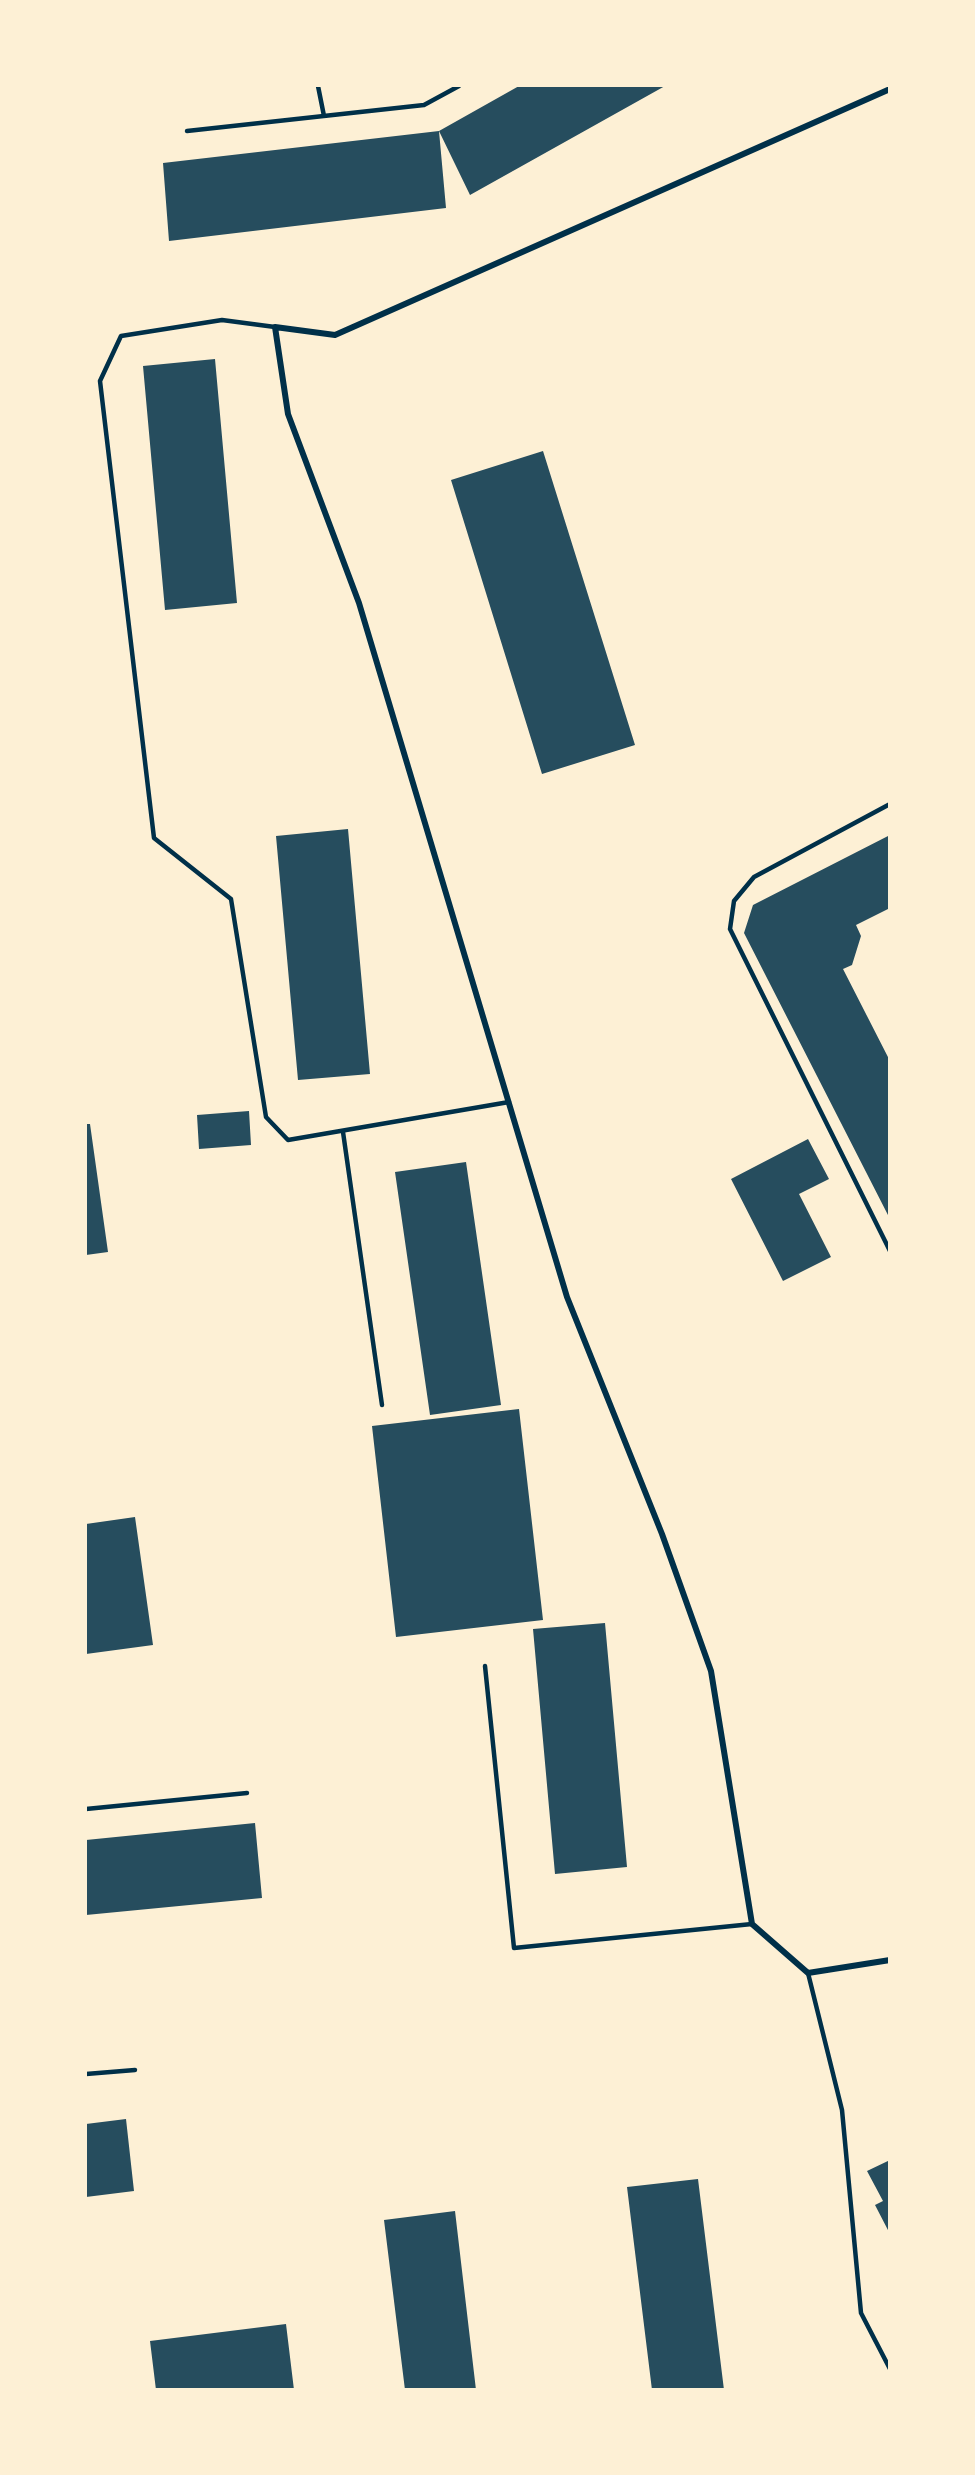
<!DOCTYPE html>
<html>
<head>
<meta charset="utf-8">
<style>
	body { margin:0 }
	#map { position:relative; width:975px; height:2475px; overflow:hidden; background:#fdf0d5; font-family:"Fira Sans",sans-serif }
	canvas { display:block }
	.frame { position:absolute; inset:0; border:87px solid #fdf0d5; pointer-events:none }
</style>
</head>
<body>
<div id="map">
<canvas width="975" height="2475"></canvas>
<div class="frame"></div>
</div>
<script>
const g = document.querySelector('canvas').getContext('2d');
g.lineJoin = 'round';
function fill(path, color) { g.fillStyle = color; g.fill(path, 'evenodd'); }
const toPath = rows => new Path2D(rows.map(r => 'M' + r).join(''));
function strokePath(path, color, width, dash) { g.strokeStyle = color; g.lineWidth = width; g.lineCap = dash ? 'butt' : 'round'; g.setLineDash(dash || []); g.stroke(path); }
fill(toPath([
	[519,86,665,86,470,195,439,131,446,208,169,241,163,163,439,131],
	[215,359,237,603,165,610,143,366],
	[543,451,635,745,542,774,451,480],
	[348,829,370,1074,298,1080,276,836],
	[890,835,890,908,856,925,861,936,852,965,843,969,890,1061,890,1219,744,933,753,905],
	[249,1111,251,1145,199,1149,197,1115],
	[86,1124,90,1124,108,1252,86,1255],
	[808,1139,829,1179,799,1194,831,1257,783,1281,731,1179],
	[466,1162,501,1405,430,1415,395,1172],
	[519,1409,543,1620,396,1637,372,1426],
	[135,1517,153,1645,86,1654,86,1524],
	[605,1623,627,1867,555,1874,533,1629],
	[255,1823,262,1898,86,1915,86,1840],
	[126,2119,134,2191,86,2197,86,2124],
	[890,2160,890,2234,875,2205,883,2201,867,2171],
	[698,2179,724,2390,652,2390,627,2187],
	[455,2211,476,2390,405,2390,384,2220],
	[286,2324,294,2390,156,2390,150,2341]
]), '#264d5e');
strokePath(toPath([
	[318,86,324,116],
	[187,131,424,105,459,86],
	[275,327,222,320,121,336,100,381,154,838,231,899,266,1117,288,1140,509,1102],
	[890,804,754,877,734,901,730,929,890,1251],
	[343,1132,382,1405],
	[485,1666,514,1948,752,1924],
	[86,1809,247,1793],
	[808,1973,842,2110,861,2313,890,2369],
	[86,2074,135,2070]
]), '#003049', 4.5);
strokePath(toPath([
	[890,89,335,335,275,327,288,414,359,603,567,1297,662,1534,711,1671,752,1924,808,1973,890,1960]
]), '#003049', 6);
</script>
</body>
</html>
